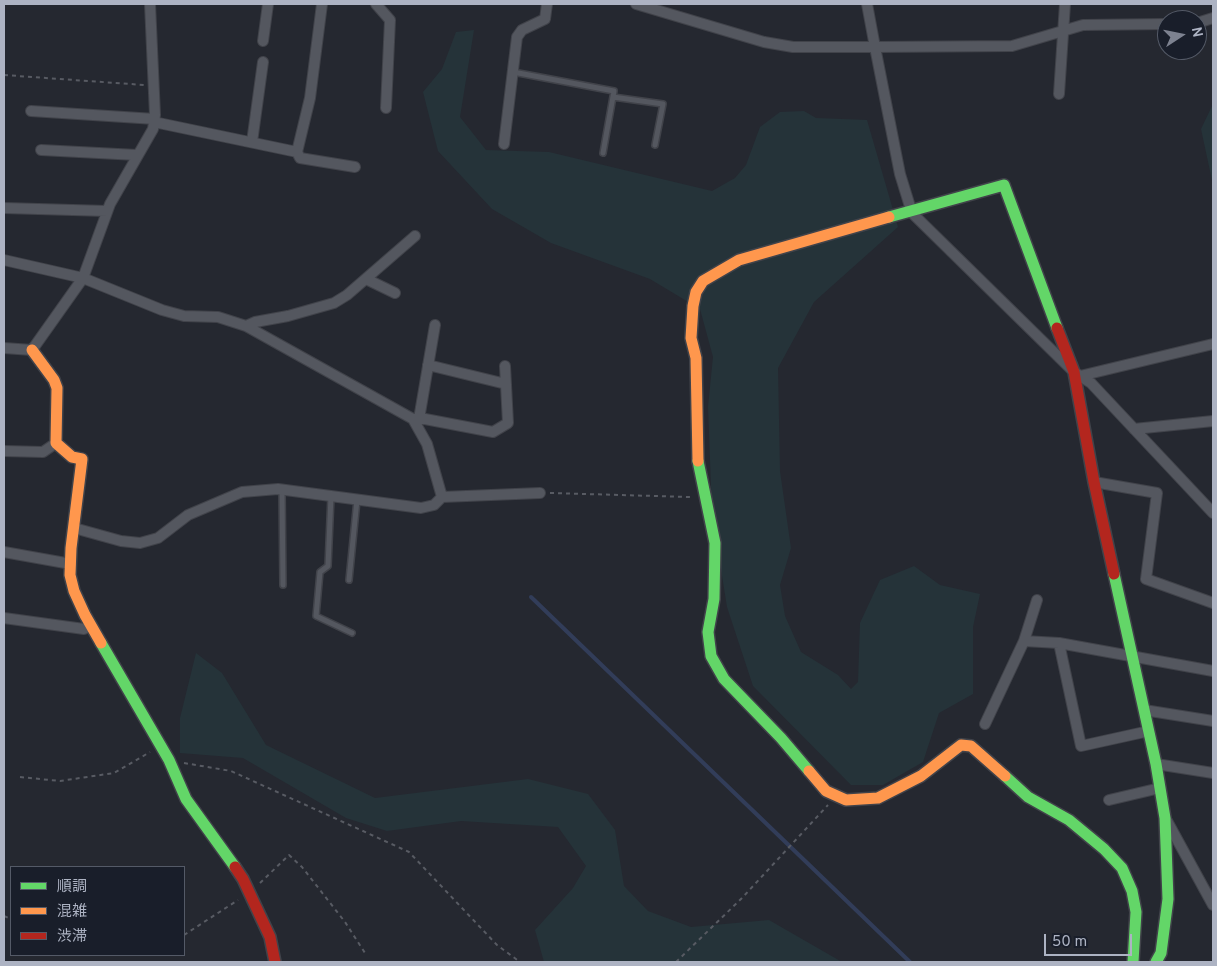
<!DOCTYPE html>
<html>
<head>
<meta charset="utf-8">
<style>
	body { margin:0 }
	#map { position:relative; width:1217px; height:966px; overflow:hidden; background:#252830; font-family:Overpass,"Noto Sans JP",sans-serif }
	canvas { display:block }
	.frame { position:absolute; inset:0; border:5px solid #adb3c3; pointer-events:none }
	.legend { position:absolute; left:10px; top:866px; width:175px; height:90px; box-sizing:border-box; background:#191e2a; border:1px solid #545a67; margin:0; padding:6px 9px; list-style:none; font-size:15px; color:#adb3c3 }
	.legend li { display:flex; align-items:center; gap:10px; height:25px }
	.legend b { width:25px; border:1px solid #545a67 }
	.north { position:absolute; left:1157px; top:10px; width:50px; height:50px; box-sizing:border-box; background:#191e2a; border:1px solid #545a67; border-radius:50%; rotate:79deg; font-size:14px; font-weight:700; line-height:20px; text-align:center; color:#adb3c3 }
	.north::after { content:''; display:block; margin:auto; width:18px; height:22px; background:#7d8290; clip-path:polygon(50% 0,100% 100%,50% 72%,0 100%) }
	.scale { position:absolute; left:1044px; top:934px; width:88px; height:22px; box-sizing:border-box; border:2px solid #adb3c3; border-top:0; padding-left:6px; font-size:15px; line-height:18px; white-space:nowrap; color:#adb3c3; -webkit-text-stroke:4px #191e2a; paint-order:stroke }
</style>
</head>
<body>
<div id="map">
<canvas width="1217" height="966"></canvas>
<div class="frame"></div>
<ul class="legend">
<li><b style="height:6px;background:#63d668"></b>順調</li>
<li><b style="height:6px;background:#ff974d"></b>混雑</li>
<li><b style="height:6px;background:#b3261e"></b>渋滞</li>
</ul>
<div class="north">N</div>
<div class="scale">50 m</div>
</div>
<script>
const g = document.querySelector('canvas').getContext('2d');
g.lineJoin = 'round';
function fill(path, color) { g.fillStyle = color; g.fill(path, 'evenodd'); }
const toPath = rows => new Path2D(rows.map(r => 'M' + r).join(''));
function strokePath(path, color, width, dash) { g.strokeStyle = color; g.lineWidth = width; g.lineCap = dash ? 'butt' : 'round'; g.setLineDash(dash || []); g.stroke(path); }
fill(toPath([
	[474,30,460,117,486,150,549,152,712,191,735,178,746,165,760,127,780,112,804,111,816,118,867,120,898,227,814,302,778,368,780,471,791,548,780,585,785,616,801,652,838,675,851,689,858,682,860,623,880,580,914,566,940,585,980,594,973,627,973,694,939,713,923,762,883,785,851,785,753,686,727,607,712,513,708,407,713,357,700,309,650,279,551,243,492,209,438,151,423,92,442,69,456,32],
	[1213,104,1213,185,1201,129],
	[196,653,222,673,266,745,375,798,528,779,588,794,615,830,624,886,648,911,691,927,769,920,842,962,544,962,535,930,573,888,586,866,558,827,461,821,387,831,346,818,243,758,180,753,180,718]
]), '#253339');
strokePath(toPath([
	[531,597,910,962]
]), '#323d59', 4);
const lane = toPath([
	[513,72,614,91,603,153],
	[613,97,663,104,655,145],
	[282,490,283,585],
	[331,496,328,566,320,572,316,616,352,633],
	[349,580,357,500]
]);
const street = toPath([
	[376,4,390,20,386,108],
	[636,4,764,42,793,47,875,47,900,174,912,213,1074,372,1091,383,1213,513],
	[867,4,875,47,1012,46,1083,25,1167,24],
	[1197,23,1213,18],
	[263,41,268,4],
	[1059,94,1065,4],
	[31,111,155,119],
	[154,122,297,152,310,98,322,4],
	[252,142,263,62],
	[504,144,517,37,522,30,545,19,547,4],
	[41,150,137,155],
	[297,152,300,158,355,167],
	[4,208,107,211],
	[4,260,83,278,162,310,184,316,218,317,246,326,413,419,425,419,493,432,508,423,505,366],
	[366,279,395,293],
	[246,326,255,322,288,316,334,303,347,295,415,236],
	[4,348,32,350,83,278,110,204,153,129,155,115,150,4],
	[428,365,506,384],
	[1080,376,1213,344],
	[419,419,435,325],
	[1134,429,1213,421],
	[4,451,43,452,56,443],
	[1094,482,1157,493,1146,579,1213,603],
	[442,497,540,493],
	[74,528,121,541,140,543,158,538,188,515,242,492,278,489,421,508,434,505,442,497,427,444,413,419],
	[4,552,71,564],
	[4,618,84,629,91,625],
	[1024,641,1059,643,1213,671],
	[1059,643,1081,746,1149,731],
	[1144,710,1213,721],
	[985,724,1024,641,1037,600],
	[1156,764,1213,773],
	[1109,800,1160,788],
	[1167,821,1213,905]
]);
const fast = toPath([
	[889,217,1004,185,1057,328],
	[698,461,715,543,714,599,708,632,711,656,724,679,781,738,809,771],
	[1114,574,1156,764,1165,818,1168,899,1161,953,1156,962],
	[101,643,169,760,186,799,235,867],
	[1005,776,1028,797,1069,820,1104,849,1122,868,1132,891,1136,912,1133,962]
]);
const slow = toPath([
	[32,350,54,380,57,388,56,443,72,457,82,459,71,548,70,575,74,591,85,615,101,643],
	[698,461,696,358,691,338,693,306,696,292,703,281,739,260,889,217],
	[809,771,826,791,846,800,878,798,921,776,961,745,971,746,1005,776]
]);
const jam = toPath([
	[1057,328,1074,372,1094,482,1114,574],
	[235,867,243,879,270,937,275,962]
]);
strokePath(lane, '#41434a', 8);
strokePath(street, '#41434a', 12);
strokePath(fast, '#41434a', 14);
strokePath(slow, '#41434a', 14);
strokePath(jam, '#41434a', 14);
strokePath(toPath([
	[4,75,144,85],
	[550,493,690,497],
	[184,763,231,771,409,852,497,945,520,962],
	[20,777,60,781,114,773,150,752],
	[260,883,289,855,302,867,345,922,365,953],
	[4,916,11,919],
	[184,935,238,900],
	[676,962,742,898,828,805]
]), '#585b63', 2, [4, 4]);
strokePath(lane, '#54575f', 5);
strokePath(street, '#54575f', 10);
strokePath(fast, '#63d668', 11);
strokePath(slow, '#ff974d', 11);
strokePath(jam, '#b3261e', 11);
</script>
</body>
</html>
